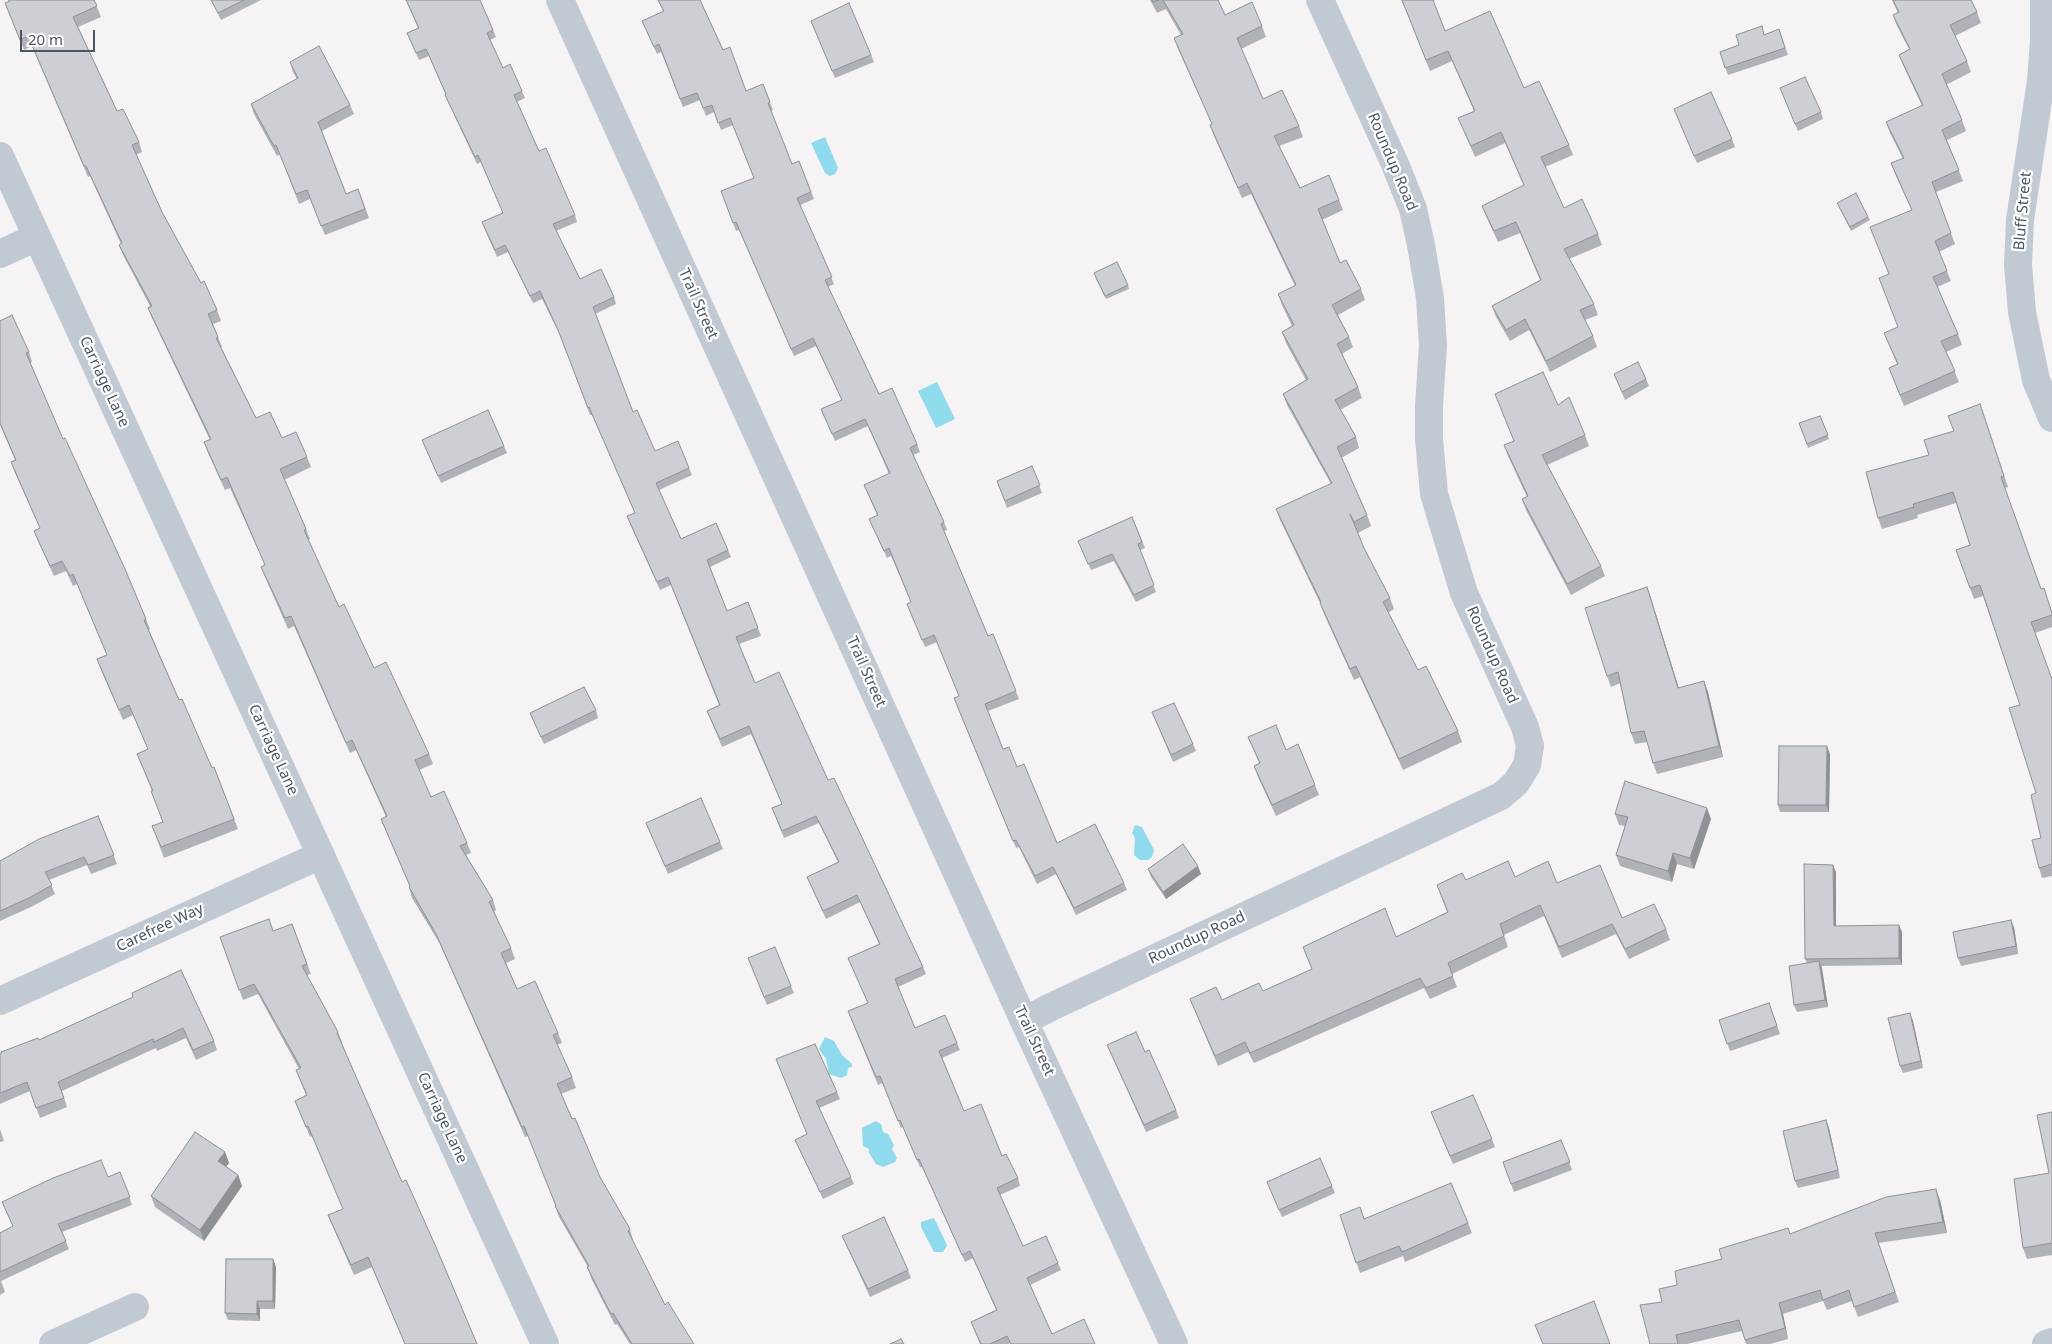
<!DOCTYPE html>
<html>
<head>
<meta charset="utf-8">
<style>
	body { margin:0 }
	#map { position:relative; width:2052px; height:1344px; overflow:hidden; background:#f5f3f3; font-family:"Noto Sans",sans-serif }
	canvas { display:block }
	.scale { position:absolute; left:20px; top:30px; width:75px; height:22px; box-sizing:border-box; border:2px solid #4a5661; border-top:0; padding-left:6px; font-size:15px; line-height:18px; white-space:nowrap; color:#4a5661; -webkit-text-stroke:4px #fff; paint-order:stroke }
</style>
</head>
<body>
<div id="map">
<canvas width="2052" height="1344"></canvas>
<div class="scale">20 m</div>
</div>
<script>
const g = document.querySelector('canvas').getContext('2d');
g.lineJoin = 'round';
function fill(path, color) { g.fillStyle = color; g.fill(path, 'evenodd'); }
const toPath = rows => new Path2D(rows.map(r => 'M' + r).join(''));
function strokePath(path, color, width, dash) { g.strokeStyle = color; g.lineWidth = width; g.lineCap = dash ? 'butt' : 'round'; g.setLineDash(dash || []); g.stroke(path); }
function label(font, color, halo, rows, align = 'center') {
  g.font = font + ' "Noto Sans",sans-serif'; g.lineWidth = 4.5; g.setLineDash([]); g.textBaseline = 'middle'; g.strokeStyle = halo; g.fillStyle = color; for (const [text, x, y, turn = 0] of rows) {
    g.save(); g.translate(x, y); g.rotate((+turn || 0) * Math.PI / 180); g.textAlign = isNaN(turn) ? turn : align; if (halo) g.strokeText(text, 0, 0); g.fillText(text, 0, 0); g.restore();
  }
}
fill(toPath([
	[825,137,838,168,835,174,830,176,825,173,811,143],
	[937,382,955,419,936,428,918,391],
	[1135,825,1142,827,1154,850,1152,857,1148,860,1140,860,1134,855,1135,838,1132,833],
	[825,1037,834,1041,842,1055,852,1064,852,1067,848,1068,847,1075,841,1078,829,1074,826,1059,819,1049],
	[876,1121,881,1124,883,1132,888,1134,894,1145,892,1149,897,1158,895,1162,883,1167,876,1164,869,1153,869,1149,863,1146,862,1128],
	[934,1218,946,1243,947,1246,943,1252,934,1252,921,1227,921,1222]
]), '#90daee');
strokePath(toPath([
	[560,0,1024,1021,1174,1344],
	[2044,0,2044,41,2041,81,2020,220,2018,265,2022,312,2036,380,2052,418],
	[0,156,545,1344],
	[0,254,37,237],
	[0,1001,321,855],
	[1024,1021,1051,1007,1501,796,1516,783,1527,765,1530,746,1525,727,1464,593,1434,494,1429,439,1429,406,1433,345,1430,298,1421,245,1413,209,1395,164,1320,0],
	[53,1344,135,1307],
	[2046,1344,2052,1342]
]), '#c1cad2', 28);
fill(toPath([
	[8,0,94,0,101,17,78,27,117,111,139,142,142,152,136,155,162,212,201,283,217,310,221,321,213,324,218,337,222,347,221,347,256,418,307,457,311,467,284,480,306,529,310,539,308,540,339,607,374,668,429,754,433,764,419,770,431,797,467,843,471,853,466,855,493,900,496,910,494,912,511,948,515,959,506,963,517,989,558,1033,562,1043,557,1045,572,1077,576,1088,561,1094,600,1177,630,1229,633,1240,632,1240,665,1305,694,1344,630,1344,617,1324,615,1325,591,1278,588,1267,559,1217,555,1206,556,1206,528,1136,525,1137,440,944,412,898,409,887,410,887,381,819,386,817,356,750,350,753,294,626,288,629,265,577,261,567,265,565,230,488,225,490,208,453,204,442,210,440,152,318,148,308,150,306,123,255,119,245,121,244,90,176,88,177,32,46,24,50,5,3,9,2],
	[211,0,261,0,221,20],
	[406,0,480,0,496,37,490,40,503,68,522,91,525,98,517,102,539,151,575,215,577,222,556,231,580,279,614,297,616,304,595,314,633,412,655,451,689,468,692,475,659,490,681,539,728,550,731,557,710,567,727,611,748,602,761,636,739,644,755,683,828,780,923,967,926,974,898,987,915,1028,957,1043,960,1050,942,1058,964,1111,1002,1156,1018,1178,1020,1186,1000,1195,1023,1246,1058,1263,1061,1270,1030,1285,1052,1334,1095,1344,1010,1344,1010,1343,1008,1344,980,1344,971,1322,996,1310,973,1258,965,1262,922,1167,920,1167,903,1127,901,1128,882,1083,878,1085,851,1019,868,1003,848,958,879,944,860,902,826,919,807,877,838,862,819,823,784,838,772,808,782,804,751,734,722,747,707,711,719,705,671,585,660,590,630,524,627,516,635,513,592,415,590,415,561,337,542,299,533,303,508,252,497,257,485,230,482,222,503,213,481,162,477,164,448,102,445,95,446,95,429,56,419,60,407,33,418,28],
	[658,0,700,0,723,50,746,91,763,84,773,110,771,111,792,164,799,161,814,199,800,205,834,284,828,287,879,394,917,444,920,452,913,455,944,522,947,530,944,531,988,636,993,634,1019,699,988,711,1003,749,1017,767,1057,843,1124,883,1127,890,1076,915,1056,874,1037,884,1019,847,1016,848,957,706,959,696,937,642,925,647,907,604,911,602,891,556,887,558,869,519,877,515,864,485,889,474,868,426,835,441,821,409,842,400,816,346,794,356,739,230,736,231,721,191,754,178,733,125,721,130,714,112,706,116,700,100,683,107,661,52,657,54,642,21,663,11],
	[1150,0,1218,0,1225,15,1262,26,1266,37,1241,49,1263,99,1299,126,1303,137,1279,146,1300,188,1339,200,1343,210,1322,220,1340,263,1361,289,1365,300,1338,315,1349,337,1353,347,1342,354,1358,387,1362,398,1340,410,1356,437,1359,448,1341,458,1367,515,1371,526,1358,533,1364,548,1390,598,1394,609,1388,613,1418,670,1458,731,1462,742,1403,770,1360,677,1354,680,1324,614,1320,603,1280,520,1276,509,1331,484,1287,405,1283,394,1306,380,1286,343,1282,332,1292,326,1282,305,1278,294,1295,286,1251,194,1242,198,1214,136,1210,125,1212,124,1178,49,1174,38,1181,35,1166,9,1157,13],
	[1401,0,1435,0,1433,1,1445,31,1524,88,1569,145,1573,155,1545,167,1564,208,1598,234,1602,245,1569,259,1594,304,1598,315,1585,320,1593,336,1597,347,1550,372,1529,330,1510,341,1496,317,1492,306,1540,280,1520,233,1498,242,1486,216,1482,206,1524,186,1505,143,1475,157,1458,118,1474,111,1452,61,1430,71,1407,13],
	[1892,0,1971,0,1977,12,1981,23,1955,36,1967,61,1971,72,1946,85,1962,120,1966,131,1947,140,1963,181,1936,192,1955,244,1939,252,1951,281,1937,287,1958,334,1962,345,1946,352,1959,382,1904,406,1889,368,1897,364,1884,333,1898,327,1888,274,1912,211,1895,174,1891,163,1903,159,1890,133,1886,122,1922,106,1903,65,1899,55,1909,49,1897,26,1893,15,1898,13],
	[811,21,871,55,874,62,835,78],
	[1779,29,1788,55,1728,75,1720,52],
	[290,62,350,105,354,114,322,131,346,194,358,189,369,218,325,235,310,199,299,204,280,154,277,156,254,114,251,104,297,79,293,72],
	[1780,88,1821,112,1823,119,1798,131],
	[1674,109,1732,139,1735,147,1697,163],
	[1837,203,1868,217,1870,220,1851,231],
	[1095,277,1128,285,1129,289,1106,299],
	[0,321,29,352,32,362,30,363,63,439,146,619,150,629,149,630,179,700,212,768,214,767,238,829,164,858,152,826,163,822,152,791,137,754,148,749,133,715,123,720,101,670,97,659,107,655,77,584,73,586,66,571,54,576,38,541,34,531,40,528,15,473,11,462,15,460,0,425],
	[1614,374,1646,379,1649,386,1625,400],
	[1495,394,1558,405,1585,435,1589,446,1547,465,1601,566,1605,576,1571,595,1526,510,1522,499,1527,497,1508,456,1504,445,1514,441],
	[1980,404,2008,487,2005,488,2041,589,2052,612,2052,627,2035,633,2052,679,2052,876,2042,878,2039,868,2041,838,2036,793,2020,705,1983,596,1974,599,1956,550,1970,545,1956,503,1917,515,1918,518,1882,529,1878,518,1929,455,1954,431,1948,416],
	[1820,416,1829,439,1808,448,1799,423],
	[422,440,504,446,507,453,441,483],
	[1032,466,1042,493,1007,508,997,481],
	[1132,517,1145,548,1140,550,1156,592,1136,602,1114,561,1091,570,1078,541],
	[1647,587,1679,688,1704,681,1708,692,1723,757,1657,774,1653,763,1647,742,1635,744,1631,733,1620,683,1611,687,1607,676],
	[596,710,598,718,544,744,530,713],
	[1152,712,1193,744,1196,751,1173,762],
	[1248,737,1286,750,1315,785,1319,795,1276,816,1258,777,1254,766,1259,763],
	[1830,754,1829,812,1780,812,1778,805],
	[1615,814,1711,819,1694,869,1677,864,1672,882,1620,866,1616,855,1625,826,1619,825],
	[98,816,117,864,91,874,87,865,49,880,55,894,33,906,0,921,0,861],
	[646,823,720,842,723,849,668,874],
	[1148,869,1201,874,1166,899,1151,877],
	[1836,872,1836,926,1902,932,1902,965,1821,966,1828,1007,1797,1012,1794,1005,1807,963,1805,959],
	[1515,877,1557,883,1622,918,1666,929,1670,940,1629,959,1616,934,1562,958,1544,916,1504,935,1508,947,1452,974,1457,987,1430,999,1424,988,1254,1063,1248,1052,1218,1066,1190,999,1222,1000,1263,991,1312,969,1303,947,1396,937,1447,912,1437,885,1466,880],
	[292,924,311,974,307,975,338,1032,342,1042,341,1043,402,1182,477,1344,405,1344,372,1267,354,1275,332,1225,328,1215,343,1209,312,1136,310,1137,295,1101,306,1095,296,1070,299,1069,258,994,243,1000,220,937,273,931],
	[2014,927,2018,954,1961,966,1958,958],
	[751,965,791,986,794,993,767,1005],
	[133,997,214,1041,217,1050,196,1060,186,1038,157,1051,156,1048,62,1091,67,1107,40,1118,30,1091,0,1104,0,1054,39,1040],
	[1769,1003,1780,1034,1730,1051,1719,1020],
	[1913,1021,1923,1068,1903,1073,1900,1066],
	[1107,1045,1145,1052,1176,1110,1179,1118,1146,1132],
	[776,1059,837,1092,840,1099,819,1108,854,1184,823,1199,795,1140,807,1134],
	[1431,1112,1492,1139,1495,1147,1453,1164],
	[2052,1112,2052,1255,2027,1259,2023,1248,2049,1173],
	[1829,1128,1840,1178,1798,1188,1795,1181],
	[0,1129,4,1141,0,1142],
	[1561,1140,1572,1170,1514,1192,1503,1162],
	[225,1152,229,1163,226,1167,238,1175,242,1186,204,1241,155,1207,151,1196],
	[120,1172,132,1205,62,1232,69,1249,1,1281,5,1292,0,1295,0,1233,13,1227,2,1202,108,1177],
	[1267,1182,1332,1186,1335,1193,1282,1217],
	[1940,1200,1947,1233,1878,1243,1899,1302,1858,1317,1852,1301,1827,1310,1823,1301,1783,1314,1788,1339,1770,1344,1746,1344,1742,1331,1687,1344,1650,1344,1662,1302,1677,1285,1722,1259,1790,1234],
	[1340,1215,1364,1218,1468,1223,1472,1233,1405,1262,1403,1256,1360,1273],
	[842,1236,908,1270,911,1278,870,1297],
	[273,1259,276,1267,275,1309,260,1309,260,1321,228,1320,225,1313]
]), '#b0b2b7');
fill(toPath([
	[1647,587,1651,598,1682,699,1678,688],
	[1704,681,1708,692,1723,757,1719,746],
	[1827,746,1830,754,1829,812,1826,805],
	[1707,808,1711,819,1694,869,1690,858],
	[1673,853,1677,864,1672,882,1668,871],
	[1833,865,1836,872,1836,933,1834,926],
	[1198,866,1201,874,1166,899,1163,892],
	[2011,920,2014,927,2018,954,2016,946],
	[1899,925,1902,932,1902,965,1899,958],
	[1819,961,1822,968,1828,1007,1825,1000],
	[1910,1013,1913,1021,1923,1068,1921,1061],
	[1826,1120,1829,1128,1840,1178,1838,1170],
	[225,1152,229,1163,222,1172,218,1161],
	[238,1175,242,1186,204,1241,200,1230],
	[1936,1189,1940,1200,1947,1233,1943,1222],
	[273,1259,276,1267,275,1309,273,1301],
	[257,1301,260,1309,260,1321,257,1314],
	[1779,1303,1783,1314,1788,1339,1785,1328]
]), '#909195');
const building = toPath([
	[9,0,94,0,97,6,73,17,117,111,123,109,139,142,132,145,162,212,201,283,204,281,217,310,208,314,218,337,216,338,256,418,270,412,282,438,296,432,307,457,280,469,306,529,304,530,339,607,344,604,374,668,386,662,429,754,415,760,431,797,444,791,467,843,460,846,493,900,489,902,511,948,501,953,517,989,535,981,558,1033,553,1035,572,1077,557,1084,572,1119,575,1118,600,1177,630,1229,628,1231,665,1305,668,1302,694,1344,632,1344,613,1313,611,1314,587,1267,589,1266,555,1206,556,1206,524,1126,522,1127,436,934,409,887,410,886,381,819,387,816,352,740,346,743,291,616,285,618,261,567,265,565,227,477,221,480,204,442,211,439,148,308,152,306,119,245,122,243,86,166,84,166,28,36,20,40,5,3,10,1,9,0],
	[211,0,244,0,218,13,211,0],
	[406,0,480,0,493,30,487,33,503,68,510,64,522,91,514,95,539,151,546,148,575,215,553,224,580,279,601,269,614,297,593,307,633,412,637,410,655,451,678,441,689,468,656,483,681,539,716,523,728,550,707,560,727,611,748,602,758,628,736,637,755,683,779,672,828,780,834,778,923,967,895,979,915,1028,945,1015,957,1043,939,1051,964,1111,981,1104,1002,1156,1006,1154,1018,1178,997,1188,1023,1246,1046,1236,1058,1263,1027,1278,1052,1334,1084,1319,1095,1344,1011,1344,1007,1336,990,1344,981,1344,971,1322,997,1310,970,1251,962,1255,919,1159,917,1160,900,1120,898,1121,880,1076,876,1077,848,1011,868,1003,848,958,880,944,857,895,823,911,807,877,839,862,816,816,782,831,772,808,782,804,749,726,720,739,707,711,720,705,668,577,657,582,627,516,635,513,589,407,588,408,558,330,540,291,530,296,505,245,495,250,482,222,503,213,478,155,475,157,445,95,446,94,426,49,416,53,407,33,419,28,406,0],
	[658,0,700,0,723,50,730,47,746,91,763,84,770,102,768,103,792,164,799,161,811,192,797,198,832,277,825,280,879,394,892,388,917,444,910,448,944,522,941,524,988,636,993,634,1016,691,985,704,1003,749,1009,747,1017,767,1024,764,1057,843,1095,824,1124,883,1074,908,1053,867,1035,876,1016,840,1013,841,954,698,959,696,934,635,922,640,907,604,911,602,889,548,884,551,869,519,878,515,864,485,890,473,865,419,832,434,821,409,842,400,813,338,791,349,736,222,733,223,721,191,754,178,730,118,718,123,712,105,703,108,697,93,680,99,659,44,654,47,642,21,664,11,658,0],
	[1152,0,1159,0,1153,2,1152,0],
	[1163,0,1218,0,1225,15,1252,2,1262,26,1237,38,1263,99,1282,90,1299,126,1274,136,1300,188,1329,175,1339,200,1318,209,1340,263,1346,260,1361,289,1332,305,1349,337,1337,344,1358,387,1335,400,1356,437,1337,447,1367,515,1354,522,1350,514,1364,548,1390,598,1383,602,1418,670,1426,666,1458,731,1399,759,1356,666,1350,669,1320,603,1321,602,1276,509,1332,483,1283,394,1308,379,1282,332,1294,325,1278,294,1296,285,1247,183,1238,188,1210,125,1212,124,1174,38,1183,34,1163,0],
	[1402,0,1433,0,1445,31,1490,11,1524,88,1539,81,1569,145,1541,157,1564,208,1582,199,1598,234,1564,249,1594,304,1580,310,1593,336,1546,361,1525,319,1506,330,1492,306,1541,280,1516,222,1494,231,1482,206,1524,185,1501,132,1471,146,1458,118,1475,111,1448,51,1426,60,1402,0],
	[1893,0,1971,0,1977,12,1950,25,1967,61,1942,74,1962,120,1942,130,1959,170,1932,182,1951,233,1935,241,1947,271,1933,277,1958,334,1941,341,1955,371,1900,395,1889,368,1898,364,1884,333,1898,327,1879,278,1889,274,1870,227,1912,210,1891,163,1904,158,1886,122,1923,105,1899,55,1910,49,1893,15,1899,12,1893,0],
	[849,3,871,55,832,71,811,21,849,3],
	[1762,26,1764,35,1779,29,1785,48,1725,68,1720,52,1739,45,1736,35,1762,26],
	[319,46,350,105,318,122,346,194,358,189,365,209,321,226,307,190,296,194,276,145,274,146,251,104,298,78,290,62,319,46],
	[1805,77,1821,112,1795,124,1780,88,1805,77],
	[1711,92,1732,139,1694,156,1674,109,1711,92],
	[1856,193,1868,217,1850,227,1837,203,1856,193],
	[1117,262,1128,285,1105,296,1094,273,1117,262],
	[12,315,29,352,26,353,63,439,65,438,125,569,146,619,144,620,179,700,182,699,212,768,214,767,234,819,161,847,152,826,163,822,151,791,153,791,137,754,148,749,129,705,119,710,97,659,107,655,73,574,70,576,62,561,50,566,34,531,40,528,11,462,16,460,0,423,0,321,12,315],
	[1638,362,1646,379,1622,392,1614,374,1638,362],
	[1543,372,1558,405,1569,397,1585,435,1542,455,1601,566,1567,584,1522,499,1528,496,1504,445,1514,441,1495,394,1543,372],
	[1980,404,2004,476,2001,477,2041,589,2044,588,2052,613,2052,615,2031,622,2052,679,2052,864,2039,868,2032,840,2041,838,2031,795,2036,793,2009,708,2020,705,1980,585,1970,588,1956,550,1970,545,1953,492,1913,504,1914,507,1878,518,1866,472,1929,455,1924,440,1954,431,1948,416,1980,404],
	[488,410,504,446,438,476,422,440,488,410],
	[1820,416,1828,435,1807,444,1799,423,1820,416],
	[1032,466,1040,485,1005,501,997,481,1032,466],
	[1132,517,1142,542,1138,544,1154,585,1134,595,1112,554,1088,564,1078,541,1132,517],
	[1647,587,1678,688,1704,681,1719,746,1653,763,1644,731,1631,733,1618,672,1607,676,1585,608,1647,587],
	[584,687,596,710,541,737,530,713,584,687],
	[1174,703,1193,744,1171,755,1152,712,1174,703],
	[1276,725,1286,750,1298,744,1315,785,1272,805,1254,766,1260,763,1248,737,1276,725],
	[1779,746,1827,746,1826,805,1778,805,1779,746],
	[1625,781,1707,808,1690,858,1673,853,1668,871,1616,855,1628,817,1615,814,1625,781],
	[701,798,720,842,665,866,646,823,701,798],
	[98,816,114,855,88,865,84,857,45,872,52,885,29,898,0,911,0,861,39,839,98,816],
	[1183,844,1198,866,1163,892,1148,869,1183,844],
	[1508,861,1515,877,1548,861,1557,883,1600,865,1622,918,1654,904,1666,929,1625,949,1612,924,1559,947,1540,905,1500,924,1504,936,1448,963,1453,976,1426,988,1420,978,1250,1053,1245,1042,1215,1056,1190,999,1216,987,1222,1000,1259,983,1263,991,1312,969,1303,947,1385,908,1396,937,1448,912,1437,885,1462,873,1466,880,1508,861],
	[1804,864,1833,865,1834,926,1899,925,1899,958,1805,959,1804,864],
	[269,919,273,931,292,924,307,964,302,966,338,1032,337,1033,402,1182,406,1180,436,1247,477,1344,405,1344,368,1257,351,1265,328,1215,343,1209,308,1126,306,1127,295,1101,307,1095,296,1070,301,1068,254,984,239,990,220,937,269,919],
	[2011,920,2016,946,1958,958,1953,932,2011,920],
	[775,947,791,986,764,997,748,958,775,947],
	[1819,961,1825,1000,1794,1005,1789,966,1819,961],
	[181,970,214,1041,193,1050,183,1028,154,1042,153,1039,58,1082,64,1098,36,1108,27,1082,0,1093,0,1054,2,1053,1,1052,38,1038,39,1040,133,997,132,993,181,970],
	[1769,1003,1777,1026,1727,1044,1719,1020,1769,1003],
	[1910,1013,1921,1061,1900,1066,1888,1018,1910,1013],
	[1136,1032,1145,1052,1149,1050,1176,1110,1144,1125,1107,1045,1136,1032],
	[815,1044,837,1092,816,1101,851,1177,820,1192,795,1140,807,1134,776,1059,815,1044],
	[1473,1095,1492,1139,1450,1156,1431,1112,1473,1095],
	[2052,1112,2052,1243,2023,1248,2014,1179,2049,1173,2037,1115,2052,1112],
	[1826,1120,1838,1170,1795,1181,1783,1131,1826,1120],
	[195,1132,225,1152,218,1161,238,1175,200,1230,151,1196,195,1132],
	[1561,1140,1570,1162,1511,1184,1503,1162,1561,1140],
	[1320,1158,1332,1186,1279,1210,1267,1182,1320,1158],
	[101,1160,108,1177,120,1172,130,1197,58,1224,66,1241,0,1272,0,1233,13,1226,2,1202,53,1178,101,1160],
	[1451,1183,1468,1223,1402,1252,1399,1246,1356,1263,1340,1215,1360,1207,1364,1219,1451,1183],
	[1936,1189,1943,1222,1875,1233,1895,1292,1854,1307,1849,1290,1823,1300,1820,1290,1779,1303,1785,1328,1745,1340,1739,1320,1676,1335,1678,1344,1650,1344,1640,1305,1662,1302,1659,1289,1677,1285,1675,1271,1722,1259,1719,1249,1788,1228,1790,1234,1886,1197,1936,1189],
	[884,1217,908,1270,868,1289,842,1236,884,1217],
	[226,1259,273,1259,273,1301,257,1301,257,1314,225,1313,226,1259],
	[1594,1301,1610,1344,1543,1344,1535,1325,1594,1301],
	[901,1339,904,1344,890,1344,901,1339]
]);
fill(building, '#cdcfd5');
strokePath(building, '#909195', 1);
label('15px', '#4a5661', '#fff', [
	["Roundup Road",1392,162,67],
	["Bluff Street",2023,211,-85],
	["Trail Street",698,304,66],
	["Carriage Lane",104,382,65],
	["Roundup Road",1492,655,66],
	["Trail Street",866,672,66],
	["Carriage Lane",273,750,65],
	["Carefree Way",160,928,-25],
	["Roundup Road",1197,938,-25],
	["Trail Street",1034,1041,65],
	["Carriage Lane",442,1118,65]
]);
</script>
</body>
</html>
